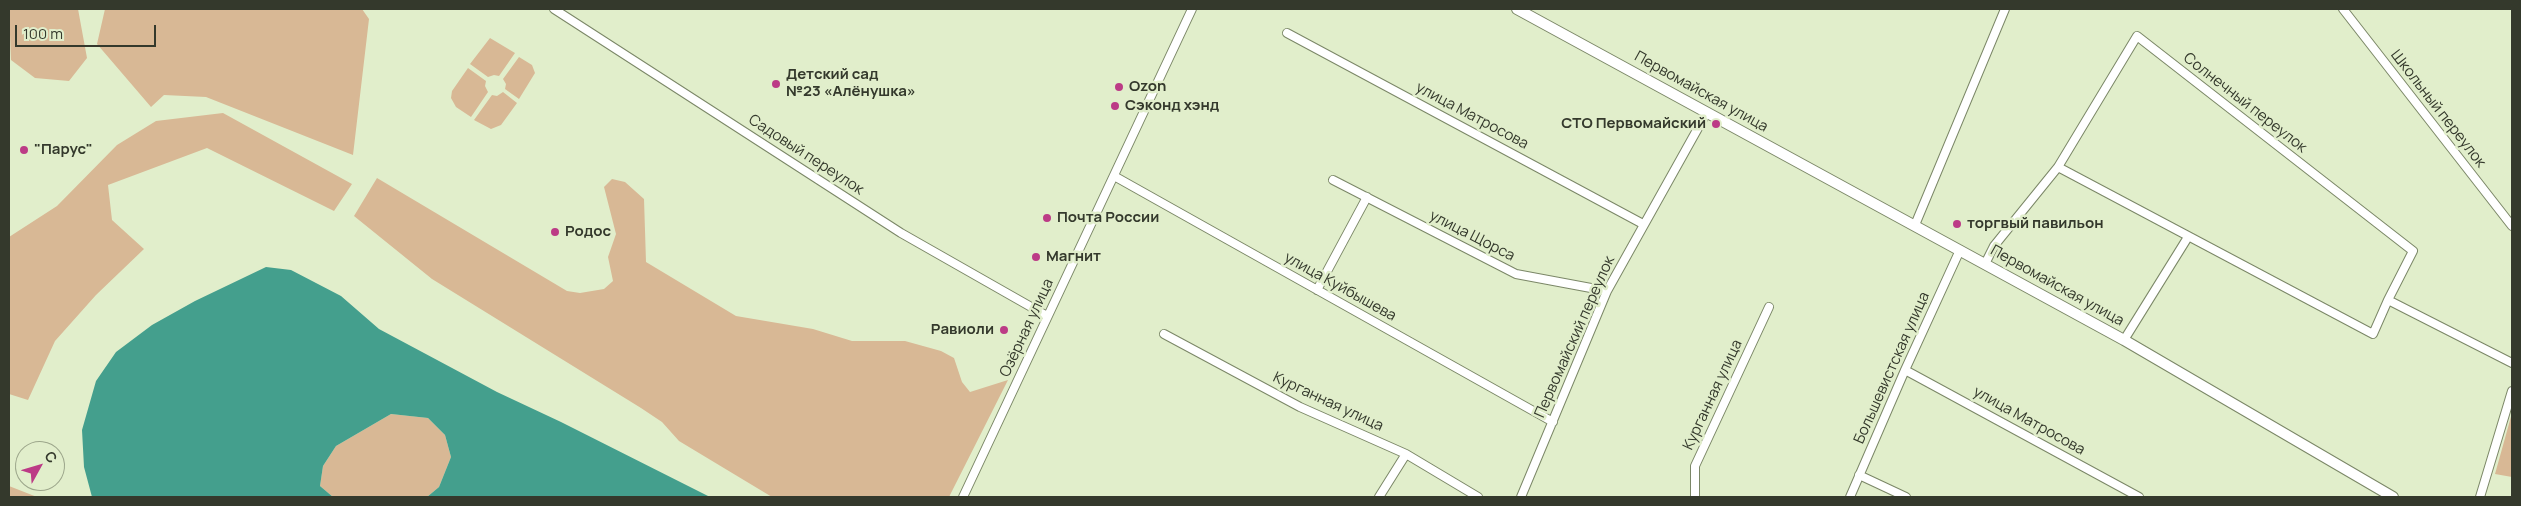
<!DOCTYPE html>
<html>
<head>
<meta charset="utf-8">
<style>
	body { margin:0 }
	#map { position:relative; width:2521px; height:506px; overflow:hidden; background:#e1eecb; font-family:Manrope,sans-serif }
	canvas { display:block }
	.frame { position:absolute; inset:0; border:10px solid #34392c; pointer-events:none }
	.north { position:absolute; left:15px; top:441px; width:50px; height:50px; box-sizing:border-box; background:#e1eecb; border:1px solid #9ca68b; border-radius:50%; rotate:51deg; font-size:14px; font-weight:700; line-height:20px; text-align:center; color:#34392c }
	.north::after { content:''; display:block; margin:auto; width:18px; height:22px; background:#bc3b86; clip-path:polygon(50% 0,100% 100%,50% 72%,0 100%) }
	.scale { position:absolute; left:15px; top:25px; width:141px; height:22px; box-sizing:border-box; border:2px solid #34392c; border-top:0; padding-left:6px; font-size:15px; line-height:18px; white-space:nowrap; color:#34392c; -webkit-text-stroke:4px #e1eecb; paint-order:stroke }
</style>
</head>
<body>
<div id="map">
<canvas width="2521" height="506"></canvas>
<div class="frame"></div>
<div class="north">С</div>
<div class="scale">100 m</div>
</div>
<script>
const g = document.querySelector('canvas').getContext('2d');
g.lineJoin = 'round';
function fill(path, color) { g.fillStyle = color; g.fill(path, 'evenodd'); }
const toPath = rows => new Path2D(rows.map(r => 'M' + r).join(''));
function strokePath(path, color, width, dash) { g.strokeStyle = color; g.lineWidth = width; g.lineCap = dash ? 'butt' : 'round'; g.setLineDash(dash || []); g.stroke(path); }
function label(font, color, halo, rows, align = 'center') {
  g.font = font + ' Manrope,sans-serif'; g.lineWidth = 5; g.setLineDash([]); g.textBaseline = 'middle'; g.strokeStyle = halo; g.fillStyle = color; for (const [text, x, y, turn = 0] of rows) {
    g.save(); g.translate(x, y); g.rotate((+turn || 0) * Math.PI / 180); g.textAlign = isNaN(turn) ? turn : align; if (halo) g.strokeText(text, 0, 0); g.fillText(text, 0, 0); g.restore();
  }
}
fill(toPath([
	[9,9,78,9,87,58,69,81,35,78,11,60],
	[105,9,362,9,369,19,353,155,206,97,164,95,151,107,97,44],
	[490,38,515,53,499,76,494,75,488,77,470,64],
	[519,57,532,65,535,73,519,99,505,89,506,84,503,79],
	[468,68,486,81,485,86,488,92,471,117,456,107,451,98,452,91],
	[503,92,517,103,501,125,491,129,474,120,492,95,497,96],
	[223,113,352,184,334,211,207,148,108,185,112,220,144,249,96,295,55,341,28,400,9,394,9,237,57,206,117,145,156,121],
	[377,178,567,291,580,293,604,289,613,281,608,257,616,234,604,187,612,179,625,182,644,199,646,262,736,316,813,329,852,341,905,341,941,351,954,358,962,382,970,392,1008,380,949,497,772,497,679,441,662,422,641,408,432,279,354,216],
	[2512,413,2512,477,2495,474],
	[391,414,428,418,445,435,451,457,439,487,427,497,333,497,320,486,323,466,336,446],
	[9,486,37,497,9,497]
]), '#d8b895');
fill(toPath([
	[266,267,291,270,341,296,379,329,497,392,561,422,710,497,427,497,439,487,451,457,445,435,428,418,391,414,336,446,323,466,320,486,333,497,92,497,84,467,82,430,96,381,116,352,152,325,195,301]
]), '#449f8d');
const street = toPath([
	[554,9,901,233,1047,316],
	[2343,9,2512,226],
	[1287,33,1643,224],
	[2058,167,2373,334,2388,300],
	[1114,176,1553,422],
	[1333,180,1516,274,1607,291],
	[1915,225,2005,9],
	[1985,264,1994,246,2058,167,2137,36,2413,251,2388,300,2512,363],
	[1317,290,1367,197],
	[1164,334,1300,407,1406,454,1478,497],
	[2124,340,2188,237],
	[1905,370,2139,497],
	[1859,475,1906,497],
	[963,497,1192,9],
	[1379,497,1406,454],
	[1521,497,1607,291,1707,112],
	[1695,497,1695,466,1769,307],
	[1850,497,1905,370,1960,250],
	[2480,497,2512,391]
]);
const secondary = toPath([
	[1517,9,2124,340,2393,497]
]);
strokePath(street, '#7b8767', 10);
strokePath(secondary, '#7b8767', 12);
strokePath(street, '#fff', 8);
strokePath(secondary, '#fff', 10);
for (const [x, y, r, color] of [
	[776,84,5,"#bc3b86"],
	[1119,87,5,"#bc3b86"],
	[1115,106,5,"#bc3b86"],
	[1716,124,5,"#bc3b86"],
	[24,150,5,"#bc3b86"],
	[1047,218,5,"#bc3b86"],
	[1957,224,5,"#bc3b86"],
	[555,232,5,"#bc3b86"],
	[1036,257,5,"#bc3b86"],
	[1004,330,5,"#bc3b86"]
]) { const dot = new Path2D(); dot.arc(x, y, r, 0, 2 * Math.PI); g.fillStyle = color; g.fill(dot); strokePath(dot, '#e1eecb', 2); }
label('bold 15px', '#34392c', '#e1eecb', [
	["Детский сад",786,75],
	["№23 «Алёнушка»",786,92],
	["Ozon",1129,87],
	["Сэконд хэнд",1125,106],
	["СТО Первомайский",1706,124,"right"],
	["\"Парус\"",34,150],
	["Почта России",1057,218],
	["торгвый павильон",1967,224],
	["Родос",565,232],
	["Магнит",1046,257],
	["Равиоли",994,330,"right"]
], 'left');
label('15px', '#34392c', '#e1eecb', [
	["Первомайская улица",1701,92,29],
	["Солнечный переулок",2245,103,38],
	["Школьный переулок",2438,109,52],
	["улица Матросова",1472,116,28],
	["Садовый переулок",806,155,33],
	["улица Щорса",1472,236,27],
	["Первомайская улица",2057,286,29],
	["улица Куйбышева",1340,287,29],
	["Озёрная улица",1027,328,-65],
	["Первомайский переулок",1575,337,-66],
	["Большевистская улица",1892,368,-66],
	["Курганная улица",1713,395,-65],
	["Курганная улица",1328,402,25],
	["улица Матросова",2029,421,29]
]);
</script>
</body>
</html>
